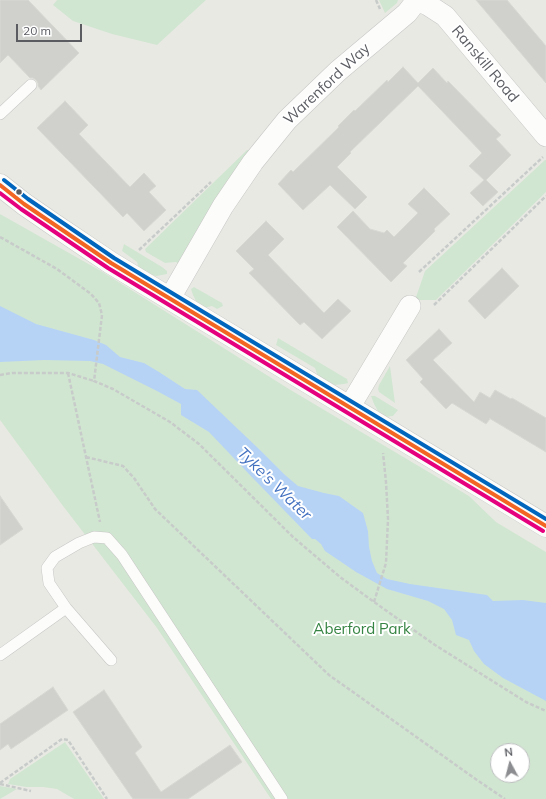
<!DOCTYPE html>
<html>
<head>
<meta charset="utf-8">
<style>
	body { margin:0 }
	#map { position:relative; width:546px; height:799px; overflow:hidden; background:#e9e9e4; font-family:Mulish,sans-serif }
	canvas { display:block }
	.north { position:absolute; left:490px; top:743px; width:40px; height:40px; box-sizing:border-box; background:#fff; border:1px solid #bdbec0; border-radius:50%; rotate:353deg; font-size:11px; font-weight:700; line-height:16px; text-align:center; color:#5a5c62 }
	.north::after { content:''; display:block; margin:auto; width:14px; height:18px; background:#8c8d90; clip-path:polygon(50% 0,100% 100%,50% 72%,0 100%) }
	.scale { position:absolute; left:16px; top:24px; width:66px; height:18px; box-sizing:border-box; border:2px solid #5a5c62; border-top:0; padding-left:5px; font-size:12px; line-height:14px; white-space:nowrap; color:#5a5c62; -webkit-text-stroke:3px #fff; paint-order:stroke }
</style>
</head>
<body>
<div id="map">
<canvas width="546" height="799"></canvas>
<div class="north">N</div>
<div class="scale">20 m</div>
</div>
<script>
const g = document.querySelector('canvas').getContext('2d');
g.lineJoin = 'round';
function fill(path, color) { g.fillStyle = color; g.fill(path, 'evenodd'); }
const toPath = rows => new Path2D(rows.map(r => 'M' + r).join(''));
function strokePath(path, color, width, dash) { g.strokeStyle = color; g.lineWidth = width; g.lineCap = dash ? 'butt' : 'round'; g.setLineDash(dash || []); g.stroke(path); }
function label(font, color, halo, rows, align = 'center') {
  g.font = font + ' Mulish,sans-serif'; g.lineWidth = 4; g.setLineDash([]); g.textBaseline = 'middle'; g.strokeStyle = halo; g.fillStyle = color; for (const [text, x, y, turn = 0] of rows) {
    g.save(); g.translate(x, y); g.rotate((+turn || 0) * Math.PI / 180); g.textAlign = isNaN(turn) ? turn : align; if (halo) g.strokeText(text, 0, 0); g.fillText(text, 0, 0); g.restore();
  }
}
fill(toPath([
	[57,0,206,0,157,45,112,34,73,21,53,5],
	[379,0,398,0,397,3,385,13],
	[247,150,252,150,179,264,176,262,165,263,146,252,145,249],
	[545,160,546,160,546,192,436,300,415,300,425,271],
	[0,214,101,271,289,389,469,496,496,522,546,552,546,799,271,799,157,628,63,506,0,420],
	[498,751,522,751,522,775,498,775],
	[124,244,162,267,167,271,167,274,157,276,148,275,139,269,137,262,122,251],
	[194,287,222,303,223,306,217,309,212,306,204,308,197,303,193,295,191,289],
	[278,338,347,379,348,383,344,384,335,385,328,382,318,377,315,368,276,345],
	[390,366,395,403,379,392,378,389,379,385],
	[371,396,375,396,398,410,393,416,385,417,378,411,374,404],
	[65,742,104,799,74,799,57,789,43,787,26,787,8,784,10,779],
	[0,786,17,789,0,799]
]), '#d1e6d1');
fill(toPath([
	[0,306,36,324,94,340,106,345,120,357,144,363,159,372,185,389,197,390,261,451,285,475,298,486,324,493,339,496,363,513,368,531,369,547,372,561,377,573,387,579,410,584,487,595,493,601,523,600,546,603,546,701,503,678,484,664,474,651,469,640,456,635,452,620,444,609,428,601,387,589,356,572,325,551,321,544,315,539,312,539,248,473,209,432,181,415,181,404,157,391,103,364,90,361,44,360,0,362]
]), '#b6d3f6');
const building = toPath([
	[0,0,28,0,79,53,41,90,38,86,38,83,36,80,33,78,30,78,8,55,0,63,0,0],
	[476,0,507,0,546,46,546,83,476,0],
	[403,67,418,83,433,68,447,83,448,81,501,135,496,139,511,155,486,180,498,192,483,206,470,193,484,180,469,166,482,153,418,86,350,152,351,153,337,167,367,197,355,209,330,185,303,210,278,184,291,170,293,172,339,127,338,126,354,110,355,111,387,80,388,82,403,67],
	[65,101,88,125,79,134,130,187,144,173,156,186,149,192,166,210,144,231,127,213,123,217,37,128,65,101],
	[424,188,450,214,434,229,435,231,403,263,407,266,391,282,337,227,353,211,370,229,384,233,387,230,394,237,418,213,408,204,424,188],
	[266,221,284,239,268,255,324,313,338,299,351,311,322,339,304,322,300,325,249,273,254,269,236,251,266,221],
	[502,268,519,286,485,319,468,301,502,268],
	[439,329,452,343,433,360,474,402,480,392,490,398,495,390,511,399,512,398,546,418,546,452,489,418,490,419,486,424,452,403,446,409,420,382,423,379,406,360,439,329],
	[0,496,23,529,0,545,0,496],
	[53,687,68,710,11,749,8,744,0,750,0,724,53,687],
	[104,690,142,747,135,753,161,792,230,745,242,762,188,799,133,799,73,712,104,690]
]);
fill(building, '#d0d0cd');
strokePath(building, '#d8d8d3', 1);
const service = toPath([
	[0,114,31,85],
	[0,655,66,608],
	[111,660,66,608,49,583,47,568,55,557,79,543,94,537,107,538,122,555,282,799]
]);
const minor = toPath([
	[418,0,428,5,445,16,546,136],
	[170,298,223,206,253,162,287,120,338,71,407,13,417,0],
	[350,406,410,306]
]);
const tertiary = toPath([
	[0,185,24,204,53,224,111,263,546,526]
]);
strokePath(service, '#c6c6c5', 12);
strokePath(minor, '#c6c6c5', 22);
strokePath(tertiary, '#c6c6c5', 23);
strokePath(toPath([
	[376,0,380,9],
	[0,237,57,269,91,294,99,303,102,315,94,381,113,389,170,422,199,444,293,537,340,577,374,602,435,645,526,702,546,711],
	[139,250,211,182],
	[419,272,543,157],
	[434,305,546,196],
	[68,373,100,522],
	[0,375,12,373,68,373,94,381],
	[86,457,123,466,134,478,155,509,329,675,477,780,505,799],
	[374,602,386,563,388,519,386,482,383,453],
	[0,783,62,739,68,740,107,799],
	[0,784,31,791]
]), '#c7cbc9', 2.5, [4, 2]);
strokePath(service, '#fcfcfb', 11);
strokePath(minor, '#fcfcfb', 21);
strokePath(tertiary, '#fcfcfb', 22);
strokePath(toPath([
	[0,185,24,204,111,263,546,526]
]), '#f26522', 4);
strokePath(toPath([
	[0,193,21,209,108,268,543,531]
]), '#e5007d', 4);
strokePath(toPath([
	[4,180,28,199,114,258,546,519]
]), '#0065bd', 4);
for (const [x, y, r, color] of [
	[19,192,3.5,"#5a5c62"]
]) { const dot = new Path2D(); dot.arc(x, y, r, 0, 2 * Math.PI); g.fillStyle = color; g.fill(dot); strokePath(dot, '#fff', 1.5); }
label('15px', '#5a5c62', '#fff', [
	["Ranskill Road",485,64,50],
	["Warenford Way",327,84,-43]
]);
label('15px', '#368443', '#fff', [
	["Aberford Park",362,629]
]);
label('italic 16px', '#4371c0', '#fff', [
	["Tyke's Water",274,484,44]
]);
</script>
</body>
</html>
